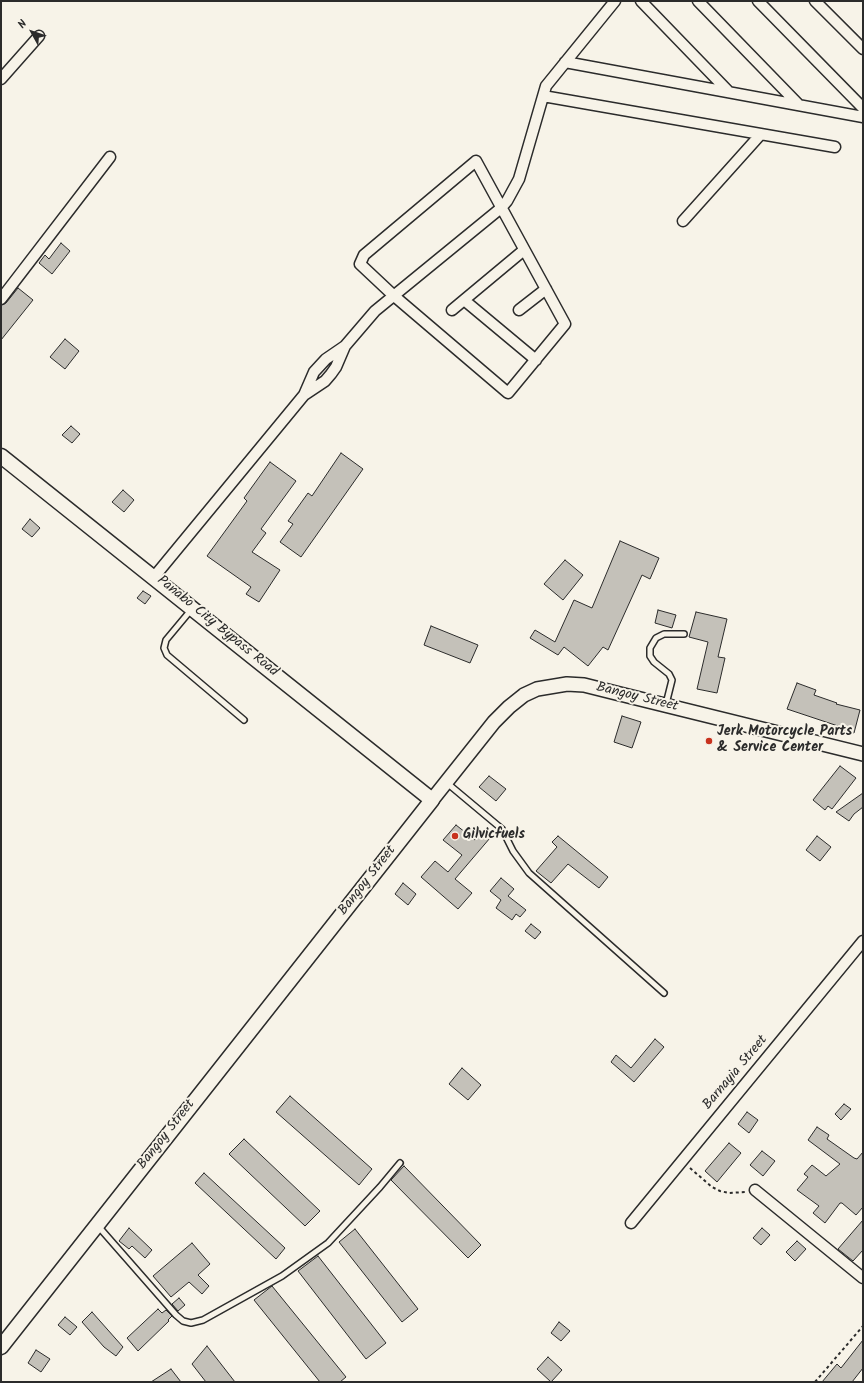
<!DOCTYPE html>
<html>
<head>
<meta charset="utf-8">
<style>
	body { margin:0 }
	#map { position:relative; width:864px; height:1383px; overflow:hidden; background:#f7f3e8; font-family:Kalam,sans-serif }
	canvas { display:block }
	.frame { position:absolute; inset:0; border:2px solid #2b2b2b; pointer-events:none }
	.north { position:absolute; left:12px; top:12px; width:40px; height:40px; -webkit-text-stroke:3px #f7f3e8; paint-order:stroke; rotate:310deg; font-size:11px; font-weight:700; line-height:16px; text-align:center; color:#2b2b2b }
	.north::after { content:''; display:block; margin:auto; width:14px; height:18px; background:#2b2b2b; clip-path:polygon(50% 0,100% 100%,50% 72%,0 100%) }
</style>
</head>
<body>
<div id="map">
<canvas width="864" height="1383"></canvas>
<div class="frame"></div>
<div class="north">N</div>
</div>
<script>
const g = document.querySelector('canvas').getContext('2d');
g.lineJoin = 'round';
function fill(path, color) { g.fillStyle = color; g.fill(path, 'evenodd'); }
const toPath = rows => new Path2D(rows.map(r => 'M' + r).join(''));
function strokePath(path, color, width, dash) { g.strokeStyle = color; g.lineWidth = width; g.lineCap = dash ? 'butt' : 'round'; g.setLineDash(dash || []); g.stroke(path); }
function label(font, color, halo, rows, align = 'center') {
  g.font = font + ' Kalam,sans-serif'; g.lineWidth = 4; g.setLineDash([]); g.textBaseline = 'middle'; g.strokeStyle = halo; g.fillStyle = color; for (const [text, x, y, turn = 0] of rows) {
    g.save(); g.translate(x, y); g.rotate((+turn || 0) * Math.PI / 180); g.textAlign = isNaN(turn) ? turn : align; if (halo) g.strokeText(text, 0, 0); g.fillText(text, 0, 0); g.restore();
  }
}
const building = toPath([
	[61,243,70,251,52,274,39,263,45,255,49,259,61,243],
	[18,288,33,300,1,340,1,305,6,303,18,288],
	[65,339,79,351,65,369,50,357,65,339],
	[71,426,80,434,72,443,62,435,71,426],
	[341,453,363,469,301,557,280,542,293,524,288,521,308,493,312,496,341,453],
	[270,462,296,481,261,529,266,533,252,552,280,570,259,602,246,594,251,587,207,556,247,501,244,498,270,462],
	[123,490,134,500,124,512,112,502,123,490],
	[30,519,40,528,32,537,22,529,30,519],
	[620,541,659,558,650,579,642,575,608,650,603,647,588,666,564,647,558,655,530,638,535,630,555,642,574,600,592,608,620,541],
	[565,560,583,575,563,600,544,584,565,560],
	[143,591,151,596,145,604,137,598,143,591],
	[658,610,676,615,672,628,655,623,658,610],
	[696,612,727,619,718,657,725,658,717,693,697,689,708,642,689,637,696,612],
	[431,626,478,645,470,663,424,645,431,626],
	[797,683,816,690,814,695,837,703,836,704,860,710,854,733,841,730,841,727,787,709,797,683],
	[622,716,641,722,632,748,614,742,622,716],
	[840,766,856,778,832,809,828,806,825,810,813,800,840,766],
	[489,776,506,789,496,801,479,787,489,776],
	[863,793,863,807,854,814,849,821,836,812,863,793],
	[456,825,475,840,482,831,490,838,455,879,472,893,458,909,421,877,435,861,448,872,462,855,443,840,456,825],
	[558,836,608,877,599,888,568,864,551,883,536,871,557,847,552,842,558,836],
	[817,836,831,847,820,861,806,850,817,836],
	[501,878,514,889,508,896,526,910,520,917,516,914,512,920,496,908,501,900,490,891,501,878],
	[403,883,416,894,408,905,395,894,403,883],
	[531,924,541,932,535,939,525,931,531,924],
	[655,1039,664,1047,634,1082,611,1062,616,1055,631,1068,655,1039],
	[462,1068,481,1085,468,1100,449,1084,462,1068],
	[290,1096,372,1169,359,1185,276,1112,290,1096],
	[844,1104,851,1109,841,1120,835,1114,844,1104],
	[747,1112,758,1120,749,1133,738,1124,747,1112],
	[817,1127,829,1135,827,1139,854,1158,857,1159,863,1152,863,1207,856,1215,842,1203,840,1203,825,1223,813,1213,819,1206,797,1190,808,1177,804,1174,812,1165,826,1176,840,1164,808,1140,817,1127],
	[244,1139,320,1211,305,1226,229,1154,244,1139],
	[729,1143,741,1153,717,1182,705,1171,729,1143],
	[762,1151,775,1161,763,1176,750,1165,762,1151],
	[404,1166,481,1245,468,1258,391,1180,404,1166],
	[204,1173,285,1248,276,1259,195,1183,204,1173],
	[863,1220,863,1250,853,1261,838,1249,863,1220],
	[129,1228,152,1250,145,1258,132,1246,129,1249,119,1241,129,1228],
	[762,1228,770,1235,761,1245,753,1238,762,1228],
	[355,1229,418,1309,402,1322,339,1242,355,1229],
	[797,1241,806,1249,795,1261,786,1252,797,1241],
	[192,1243,210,1264,198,1275,209,1286,202,1294,189,1282,171,1297,153,1276,192,1243],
	[318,1256,386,1343,366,1359,298,1271,318,1256],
	[272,1286,346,1377,340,1382,320,1382,254,1300,272,1286],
	[179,1298,185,1305,178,1311,172,1304,179,1298],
	[158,1309,162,1313,166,1310,172,1316,168,1320,169,1321,138,1351,127,1338,158,1309],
	[92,1312,123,1347,116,1356,104,1347,82,1322,92,1312],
	[65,1317,77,1327,70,1335,58,1325,65,1317],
	[559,1322,570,1331,561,1341,551,1333,559,1322],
	[863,1340,863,1368,852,1382,822,1382,837,1364,841,1368,863,1340],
	[207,1346,235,1382,206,1382,192,1364,207,1346],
	[36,1350,50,1359,41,1372,28,1363,36,1350],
	[548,1357,562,1370,551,1382,537,1369,548,1357],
	[171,1369,181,1382,151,1382,171,1369]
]);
fill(building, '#c4c1b9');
strokePath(building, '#2b2b2b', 1);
const service = toPath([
	[191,610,166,640,164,648,167,655,244,720],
	[666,704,672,680,669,674,654,662,650,656,650,648,656,638,664,634,684,634],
	[447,783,502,829,513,851,529,873,664,993],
	[98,1226,176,1315,183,1321,191,1323,203,1320,282,1276,328,1243,380,1187,400,1163]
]);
const minor = toPath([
	[641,1,728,91],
	[698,1,799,105],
	[758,1,863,108],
	[815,1,863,49],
	[565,62,863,117],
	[1,79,39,36],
	[543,96,835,147],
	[476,161,565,324,508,393,393,295,360,264,364,255,476,161],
	[683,221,761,134],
	[1,299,110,157],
	[464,300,536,360],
	[452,310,524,250],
	[519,310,546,289],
	[304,395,314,372,326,359,345,346],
	[154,577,304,395,325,381,331,374,336,367,345,346,375,311,501,208,507,201,519,179,546,86,615,1],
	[755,1190,863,1278],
	[631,1223,863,941]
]);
const tertiary = toPath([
	[432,800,494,722,509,707,524,695,537,689,567,684,584,685,624,695,863,754]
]);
const secondary = toPath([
	[1,456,432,800,1,1347]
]);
strokePath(service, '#2b2b2b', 8);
strokePath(minor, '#2b2b2b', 13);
strokePath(tertiary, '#2b2b2b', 16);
strokePath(secondary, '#2b2b2b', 17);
strokePath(toPath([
	[690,1168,712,1187,720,1191,729,1193,746,1192],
	[815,1382,863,1326]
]), '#2b2b2b', 2, [3, 3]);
strokePath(service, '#f7f3e8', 5);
strokePath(minor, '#f7f3e8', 10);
strokePath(tertiary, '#f7f3e8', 13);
strokePath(secondary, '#f7f3e8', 14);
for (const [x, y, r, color] of [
	[709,741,4,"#c8321e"],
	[455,836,4,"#c8321e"]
]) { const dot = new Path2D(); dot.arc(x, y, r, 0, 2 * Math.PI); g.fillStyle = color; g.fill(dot); strokePath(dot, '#f7f3e8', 1.5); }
label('14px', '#2b2b2b', '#f7f3e8', [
	["Panabo City Bypass Road",217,627,39],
	["Bangoy Street",637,698,14],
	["Bangoy Street",368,881,-52],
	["Barnayia Street",736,1073,-50],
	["Bangoy Street",167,1135,-52]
]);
label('bold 14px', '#2b2b2b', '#f7f3e8', [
	["Jerk Motorcycle Parts",717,733],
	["& Service Center",717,749],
	["Gilvicfuels",463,836]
], 'left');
</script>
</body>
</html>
